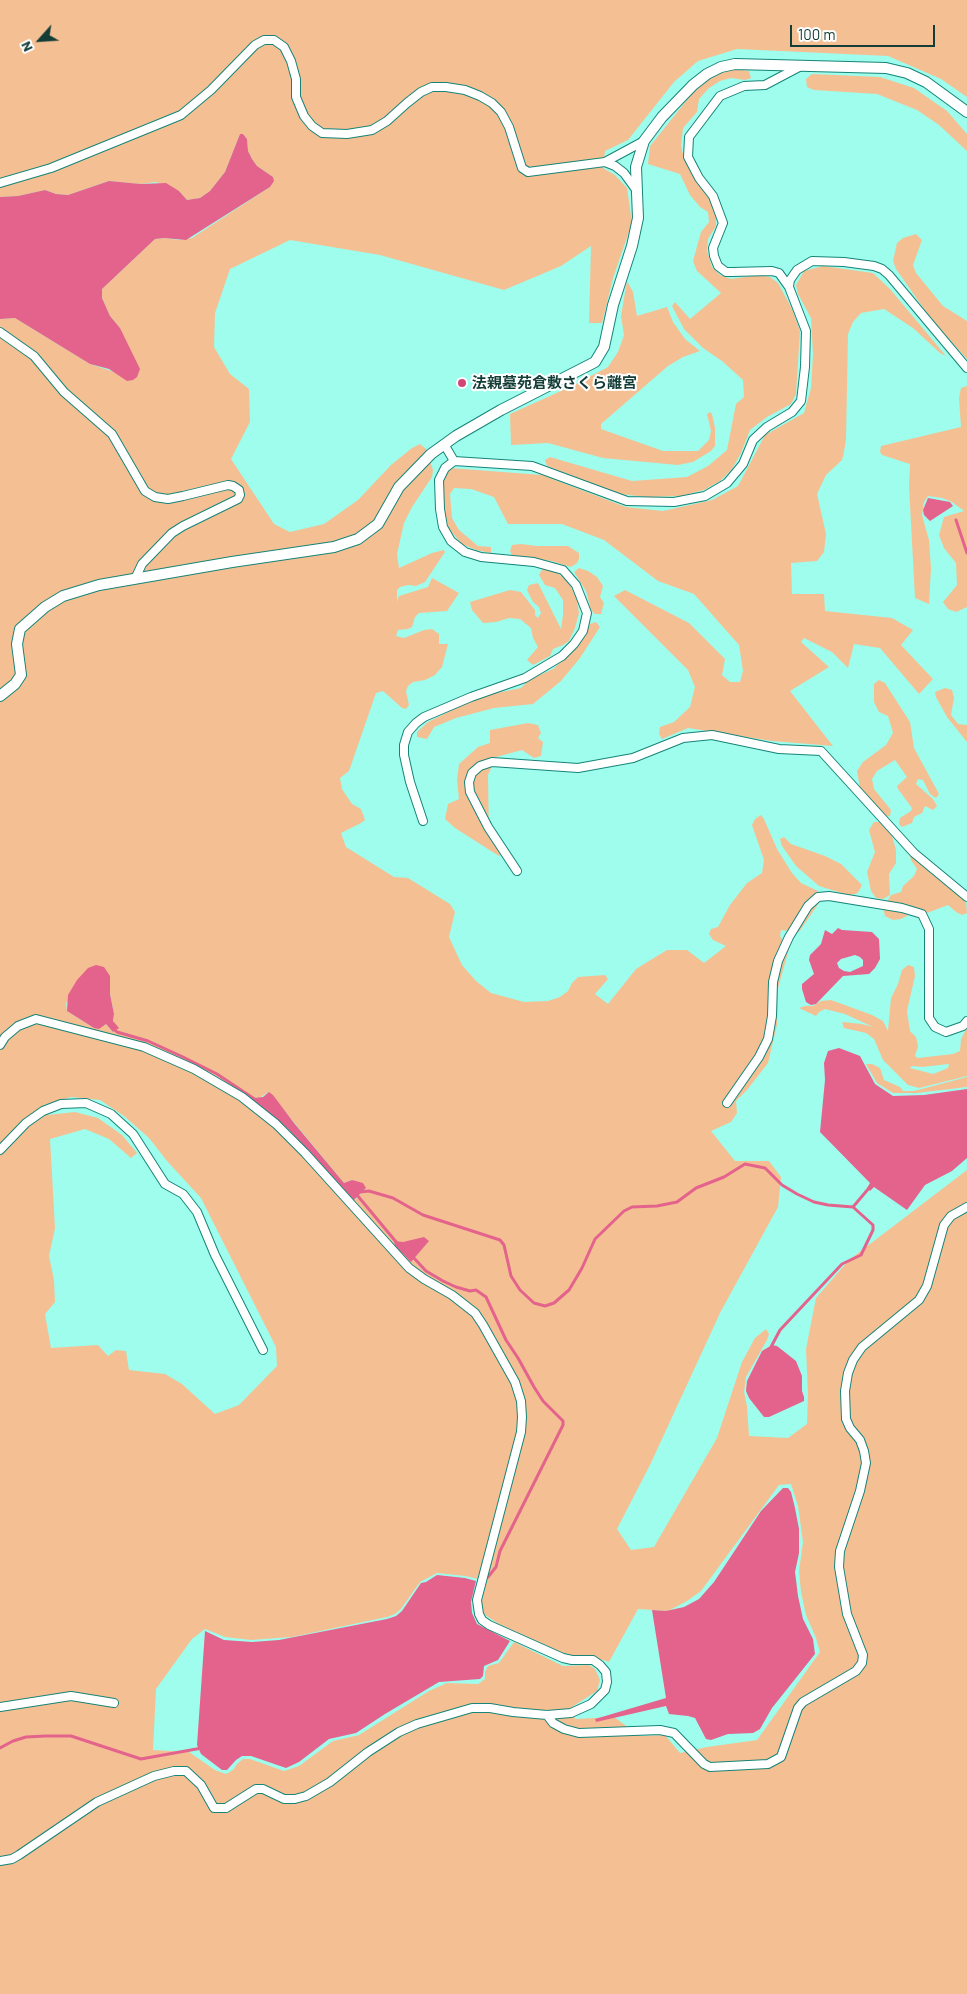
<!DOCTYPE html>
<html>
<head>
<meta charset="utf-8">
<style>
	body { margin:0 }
	#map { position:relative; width:967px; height:1994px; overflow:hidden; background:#9efded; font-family:Barlow,sans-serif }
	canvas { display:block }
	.north { position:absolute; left:15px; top:15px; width:50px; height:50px; -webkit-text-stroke:4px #fff; paint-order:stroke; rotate:244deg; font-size:14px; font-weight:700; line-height:20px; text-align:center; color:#143d37 }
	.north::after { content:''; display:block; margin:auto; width:18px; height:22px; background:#143d37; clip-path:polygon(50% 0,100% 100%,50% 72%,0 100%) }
	.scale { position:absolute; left:790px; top:25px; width:145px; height:22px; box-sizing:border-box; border:2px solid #143d37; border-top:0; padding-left:6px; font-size:15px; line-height:18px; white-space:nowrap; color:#143d37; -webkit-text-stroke:4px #fff; paint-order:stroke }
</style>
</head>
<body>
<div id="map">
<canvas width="967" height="1994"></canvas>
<div class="north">N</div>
<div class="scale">100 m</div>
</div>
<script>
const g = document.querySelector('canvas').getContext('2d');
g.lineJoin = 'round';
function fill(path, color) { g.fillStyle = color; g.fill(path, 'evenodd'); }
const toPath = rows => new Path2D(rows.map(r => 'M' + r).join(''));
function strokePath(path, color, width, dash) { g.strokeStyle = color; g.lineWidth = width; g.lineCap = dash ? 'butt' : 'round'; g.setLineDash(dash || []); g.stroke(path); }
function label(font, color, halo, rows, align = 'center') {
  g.font = font + ' Barlow,"Noto Sans JP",sans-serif'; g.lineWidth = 4; g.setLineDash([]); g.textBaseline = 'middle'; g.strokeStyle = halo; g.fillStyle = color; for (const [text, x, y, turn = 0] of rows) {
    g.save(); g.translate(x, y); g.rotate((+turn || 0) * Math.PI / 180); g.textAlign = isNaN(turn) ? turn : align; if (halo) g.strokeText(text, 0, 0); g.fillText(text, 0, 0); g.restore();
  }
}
fill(toPath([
	[0,0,967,0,967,97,941,79,888,56,737,49,698,61,674,82,628,140,605,151,603,168,615,175,627,188,632,223,613,278,602,323,589,323,591,246,561,266,504,290,380,255,290,240,230,269,215,313,214,347,230,374,249,389,250,422,231,459,274,524,290,532,324,524,358,500,391,465,412,448,420,444,426,449,433,470,432,477,412,507,404,523,397,554,399,568,432,553,444,550,445,552,425,582,416,586,408,585,400,587,397,590,397,602,399,596,428,587,432,578,459,593,447,611,419,613,415,617,412,627,408,629,398,630,396,636,404,638,424,630,432,629,439,634,439,644,448,644,442,667,435,675,425,680,413,682,408,686,406,691,409,705,406,709,402,708,383,691,376,693,349,771,340,778,342,789,352,804,361,809,365,820,361,823,341,833,346,847,394,877,408,878,450,904,455,912,449,937,462,965,476,981,491,993,524,1002,548,1001,560,997,568,991,572,983,578,977,605,975,608,979,595,994,608,1004,636,969,667,950,687,950,704,963,726,946,713,940,709,934,711,929,718,927,730,905,747,883,762,873,764,860,752,825,755,819,761,815,764,819,777,849,792,873,801,883,818,891,819,903,799,932,781,930,780,936,789,949,778,988,777,1025,768,1063,747,1090,736,1101,737,1113,731,1122,711,1131,735,1161,769,1161,781,1177,778,1207,721,1311,650,1465,617,1529,631,1550,654,1547,717,1438,742,1362,755,1338,766,1329,769,1334,767,1340,746,1377,744,1392,747,1406,749,1436,788,1438,807,1424,808,1394,806,1349,816,1298,849,1260,967,1170,967,1994,0,1994,0,319,15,318,90,364,117,373,120,328,110,316,102,298,102,289,155,239,164,238,179,240,192,238,270,187,273,177,257,166,252,159,248,151,247,139,243,134,240,134,225,172,210,191,200,198,187,200,179,191,156,182,141,184,109,181,68,195,56,194,45,190,18,196,0,197],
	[110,976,110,994,114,1014,113,1032,106,1024,94,1028,67,1011,66,1003],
	[269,1092,344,1183,352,1180,366,1188,355,1200,309,1150,263,1108,259,1098],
	[71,1097,100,1100,124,1116,149,1138,167,1161,201,1198,276,1347,277,1366,239,1405,215,1414,182,1384,165,1374,129,1370,126,1351,116,1350,108,1356,98,1345,51,1348,45,1314,55,1302,54,1280,49,1256,55,1228,50,1139,85,1129,109,1139,131,1158,137,1153,122,1135,98,1118,75,1112,47,1115,44,1105],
	[791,1484,798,1506,803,1542,799,1571,801,1592,806,1615,816,1638,820,1652,757,1740,707,1747,680,1753,665,1735,640,1736,614,1717,575,1719,572,1707,597,1691,600,1680,595,1669,589,1665,563,1666,514,1642,499,1663,488,1666,485,1672,485,1679,478,1684,447,1683,429,1691,359,1735,333,1741,299,1766,284,1771,250,1759,243,1759,237,1764,233,1770,226,1774,215,1770,189,1752,153,1750,156,1689,192,1639,205,1629,225,1637,251,1640,292,1637,387,1617,395,1614,401,1609,420,1582,437,1573,465,1576,487,1581,481,1605,485,1615,499,1624,567,1655,591,1656,609,1662,638,1609,668,1611,687,1601,701,1591,779,1485],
	[733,69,749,71,751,78,745,80,731,78,720,81,709,88,699,99,697,112,683,128,681,146,684,158,712,203,716,215,716,226,708,239,707,251,712,267,720,275,731,279,759,275,770,277,778,283,792,309,800,331,796,394,791,404,767,417,750,430,741,453,732,469,720,481,704,490,681,496,647,497,619,494,547,466,545,460,550,457,632,481,687,477,708,466,727,450,736,404,744,397,743,380,722,361,703,348,684,329,672,306,675,302,690,319,721,293,697,271,693,261,701,232,709,222,708,212,700,207,690,195,680,174,648,164,650,146,691,95,711,76],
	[812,74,880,77,914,88,947,111,967,134,967,151,939,125,917,110,877,94,814,90,807,87,806,79],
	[916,234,922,240,913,265,916,273,943,306,967,321,967,359,931,319,896,269,893,261,897,243,903,238],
	[823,266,873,273,890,289,946,356,940,353,913,328,884,309,861,313,853,322,848,334,846,439,844,452,842,460,826,475,817,494,826,534,824,552,817,561,791,563,792,594,824,594,825,611,892,618,913,630,901,645,933,679,919,694,880,648,854,644,848,668,832,652,804,638,801,642,829,667,790,691,833,746,772,741,688,728,662,739,659,734,660,727,674,722,690,707,695,687,688,670,614,596,625,590,689,623,725,659,722,675,730,682,740,682,743,671,739,645,694,594,658,581,604,540,562,524,508,524,494,497,471,489,454,488,450,494,452,518,459,530,478,546,491,547,491,553,476,550,462,544,449,529,443,506,444,479,450,468,542,475,626,507,663,511,712,500,738,486,765,435,804,413,811,388,813,354,811,318,798,294,796,285,804,271],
	[627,281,633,292,637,316,667,307,673,322,685,339,700,351,683,357,668,366,601,424,601,429,663,451,698,451,709,440,711,431,707,414,710,412,712,414,715,428,715,446,711,451,693,462,678,465,603,458,548,443,511,445,510,414,572,386,608,367,618,352,624,335,621,316],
	[967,386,967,607,956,612,948,609,943,602,957,585,956,563,944,548,939,535,944,517,964,511,952,502,942,498,928,496,924,502,922,515,929,540,931,568,929,604,915,598,909,486,910,464,882,455,880,452,881,446,961,427,959,398,961,388],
	[521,544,537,546,568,546,579,553,579,559,577,563,571,567,551,561,512,555,510,551,512,545],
	[543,568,552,569,564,578,571,587,577,600,579,613,575,628,569,641,563,645,553,649,550,656,533,665,527,660,538,647,533,638,531,628,520,619,509,618,496,622,483,623,472,610,470,602,510,590,521,592,535,610,535,615,538,618,541,613,539,607,533,602,527,590,529,585,538,583,561,629,563,615,563,600,555,588,545,585,539,575],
	[579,568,588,571,597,577,603,586,600,597,604,603,601,614,595,614,591,610,586,591,574,572],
	[596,622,600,627,580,658,561,681,533,704,494,708,456,718,434,727,427,739,417,737,417,732,428,722,466,703,487,695,521,688,529,680,553,669,572,652,587,631,590,624],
	[879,680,885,683,910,722,914,748,939,794,936,798,930,794,923,780,918,779,916,784,933,799,937,806,933,810,925,806,922,813,914,817,912,823,902,827,899,824,900,818,911,811,912,808,898,789,897,786,907,777,895,760,877,771,872,779,874,789,891,810,890,816,886,817,860,788,857,771,863,762,886,745,893,733,888,716,879,712,874,702,874,684],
	[945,688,952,690,954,698,951,715,958,724,967,725,967,742,947,717,936,697,935,692],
	[528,723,538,725,541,733,538,738,543,742,541,756,534,758,522,750,496,757,488,775,489,835,501,851,501,854,499,856,455,828,445,819,448,804,459,799,457,780,459,764,478,747,490,743,490,730],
	[874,822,880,822,892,836,896,850,896,863,889,874,890,895,883,899,876,898,871,891,867,872,875,852,869,830],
	[784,837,791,844,825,856,841,864,862,885,859,891,856,894,848,895,819,886,796,866,782,846,780,839],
	[912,854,966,902,967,913,962,915,956,912,948,905,927,913,920,909,901,919,893,920,885,916,883,908,891,895,901,892,903,886,914,876,917,869,911,860,910,856],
	[908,965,914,967,915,976,907,1011,910,1031,916,1037,918,1046,915,1056,918,1058,953,1054,960,1051,961,1039,967,1028,967,1076,919,1088,908,1085,883,1060,874,1039,866,1033,844,1028,842,1022,862,1024,873,1027,845,1014,825,1009,819,1012,816,1016,799,1008,805,1006,813,1006,821,1001,831,1000,872,1015,883,1021,888,1031,891,998,898,984,902,970],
	[949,1064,948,1068,933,1074,910,1068,912,1066,922,1067],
	[866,1064,872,1064,880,1068,884,1080,900,1087,903,1091,914,1091,967,1077,967,1087,917,1093,893,1093,877,1083]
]), '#f4c093');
fill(toPath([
	[240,134,243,134,247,139,248,151,252,159,257,166,273,177,274,181,270,187,186,240,164,238,155,239,102,289,102,298,110,316,120,328,140,369,137,377,133,380,127,381,109,369,90,364,15,318,0,319,0,197,18,196,45,190,56,194,68,195,109,181,141,184,166,183,179,191,187,200,200,198,210,191,225,172],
	[928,498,950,502,953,506,930,521,924,515,923,510],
	[838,928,842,930,872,932,879,939,880,959,875,968,869,974,843,976,816,1004,811,1005,806,1002,802,989,802,984,814,974,809,960,810,955,821,944,825,930,832,934],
	[855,955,860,957,863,960,863,966,850,972,844,971,839,968,837,963,841,959],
	[96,965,104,967,110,976,110,994,114,1014,113,1021,119,1028,113,1032,106,1024,99,1029,94,1028,67,1011,68,995,77,980,88,968],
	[839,1048,860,1056,875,1084,893,1096,924,1095,967,1089,967,1158,952,1171,925,1185,907,1210,874,1187,870,1191,867,1188,870,1183,820,1132,825,1080,824,1063,828,1051],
	[269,1092,273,1095,294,1123,344,1183,352,1180,363,1183,366,1188,354,1200,288,1129,253,1100,255,1098,263,1097],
	[424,1237,429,1241,411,1262,395,1246,394,1241,403,1242],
	[772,1345,777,1346,796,1361,802,1376,802,1391,804,1397,804,1401,769,1417,764,1417,749,1398,746,1391,747,1381,762,1351],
	[783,1488,788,1488,791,1492,795,1508,799,1529,799,1553,795,1572,798,1596,803,1619,813,1639,815,1654,772,1708,760,1729,753,1733,728,1734,711,1740,706,1739,695,1718,688,1716,669,1714,666,1706,596,1722,595,1719,666,1698,652,1610,666,1611,684,1607,699,1599,714,1582,761,1511],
	[437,1575,465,1578,476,1581,471,1602,472,1613,477,1624,510,1641,498,1660,484,1666,483,1676,480,1679,439,1682,385,1714,356,1733,329,1739,299,1762,286,1768,251,1756,242,1756,236,1760,227,1770,222,1770,201,1754,197,1745,205,1631,224,1640,252,1642,279,1640,387,1619,396,1616,402,1611,421,1583,426,1582]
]), '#e3638d');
strokePath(toPath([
	[956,520,967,553],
	[113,1028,117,1032,148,1041,183,1057,217,1074,256,1100],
	[360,1192,369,1191,393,1198,423,1215,500,1240,504,1245,511,1276,520,1290,534,1303,545,1306,554,1303,569,1290,582,1268,595,1239,624,1211,632,1207,657,1206,677,1202,696,1188,724,1177,745,1164,765,1168,782,1185,797,1194,814,1202,828,1205,853,1207,873,1225,873,1230,861,1255,842,1264,780,1330,771,1347],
	[357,1195,397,1243],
	[853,1207,869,1188],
	[413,1257,426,1271,443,1281,456,1287,470,1291,476,1290,486,1297,506,1340,518,1358,534,1387,543,1401,563,1421,563,1425,500,1551,496,1567,488,1577],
	[0,1748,13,1741,26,1737,45,1736,71,1736,141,1759,202,1748]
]), '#e3638d', 3);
const minor = toPath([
	[605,162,615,166,624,173,637,191],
	[0,183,51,168,181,115,211,90,255,45,264,40,274,40,284,47,291,61,296,79,296,97,304,116,312,126,322,133,347,134,372,130,387,121,407,103,421,92,432,87,446,87,465,90,480,96,492,103,501,112,509,127,522,168,528,172,605,162,644,141],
	[789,286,790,280,797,270,812,261,844,262,874,266,882,269,889,275,967,368],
	[0,332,34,356,64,392,112,434,145,491,155,497,168,499,183,496,228,485,233,486,239,490,240,495,238,499,183,526,172,533,142,564,135,579],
	[444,444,454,461],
	[423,821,410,782,404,755,404,745,408,732,416,723,424,717,471,697,525,678,562,656,574,644,583,631,587,613,576,585,563,570,534,562,481,557,465,552,451,541,443,527,440,509,439,480,445,468,454,461,532,466,627,501,674,502,705,496,727,483,743,464,753,440,767,427,792,412,801,401,805,367,806,331,789,287,779,273,772,271,731,272,726,272,718,266,714,256,713,248,723,223,713,196,699,178,688,157,689,137,720,96,744,86,765,85,801,66],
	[517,871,488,827,470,792,469,782,472,773,480,766,492,762,578,768,633,758,683,738,712,735,779,749,821,751,914,853,967,897],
	[0,1045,5,1037,18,1026,36,1019,144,1047,194,1069,242,1097,276,1124,305,1153,409,1268,424,1279,452,1295,475,1313,483,1325,515,1382,521,1401,522,1417,521,1432,477,1600,479,1614,482,1620,489,1625,563,1658,572,1660,593,1660,600,1665,606,1672,607,1682,605,1690,591,1704,571,1713,547,1715,513,1712,490,1708,472,1708,417,1724,399,1732,368,1752,330,1782,306,1796,295,1799,284,1799,263,1789,256,1789,226,1808,214,1808,201,1785,186,1771,174,1771,154,1776,97,1802,19,1855,12,1859,0,1861],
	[727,1103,759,1057,768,1039,772,1016,773,982,778,961,789,937,808,906,818,897,829,896,902,908,922,914,929,929,929,1018,935,1027,946,1032,963,1026,967,1021],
	[0,1150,26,1123,43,1111,61,1104,86,1103,111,1114,133,1134,165,1184,183,1194,197,1212,215,1255,263,1350],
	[0,1707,71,1696,114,1703],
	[547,1715,553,1723,564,1729,579,1733,660,1730,674,1733,704,1764,710,1767,768,1764,781,1757,798,1708,803,1702,856,1671,862,1663,863,1655,847,1614,839,1567,840,1551,860,1491,866,1463,864,1451,860,1440,850,1428,846,1419,845,1391,848,1373,853,1360,862,1347,919,1300,927,1286,944,1225,951,1216,967,1207]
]);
const tertiary = toPath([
	[0,696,15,684,21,675,17,644,20,629,45,607,63,596,99,585,232,562,334,547,358,539,378,524,399,487,431,454,456,436,501,410,595,362,604,347,613,305,632,246,638,218,636,167,644,141,662,117,693,85,707,74,721,67,735,64,886,68,907,73,926,82,967,112]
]);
strokePath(minor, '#168477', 10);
strokePath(tertiary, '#168477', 12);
strokePath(minor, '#fff', 8);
strokePath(tertiary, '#fff', 10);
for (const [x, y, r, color] of [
	[462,383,5,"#d04476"]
]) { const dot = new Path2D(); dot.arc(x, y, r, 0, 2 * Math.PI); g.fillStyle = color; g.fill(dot); strokePath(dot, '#fff', 2); }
label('bold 15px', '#143d37', '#fff', [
	["法親墓苑倉敷さくら離宮",472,383]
], 'left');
</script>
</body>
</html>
